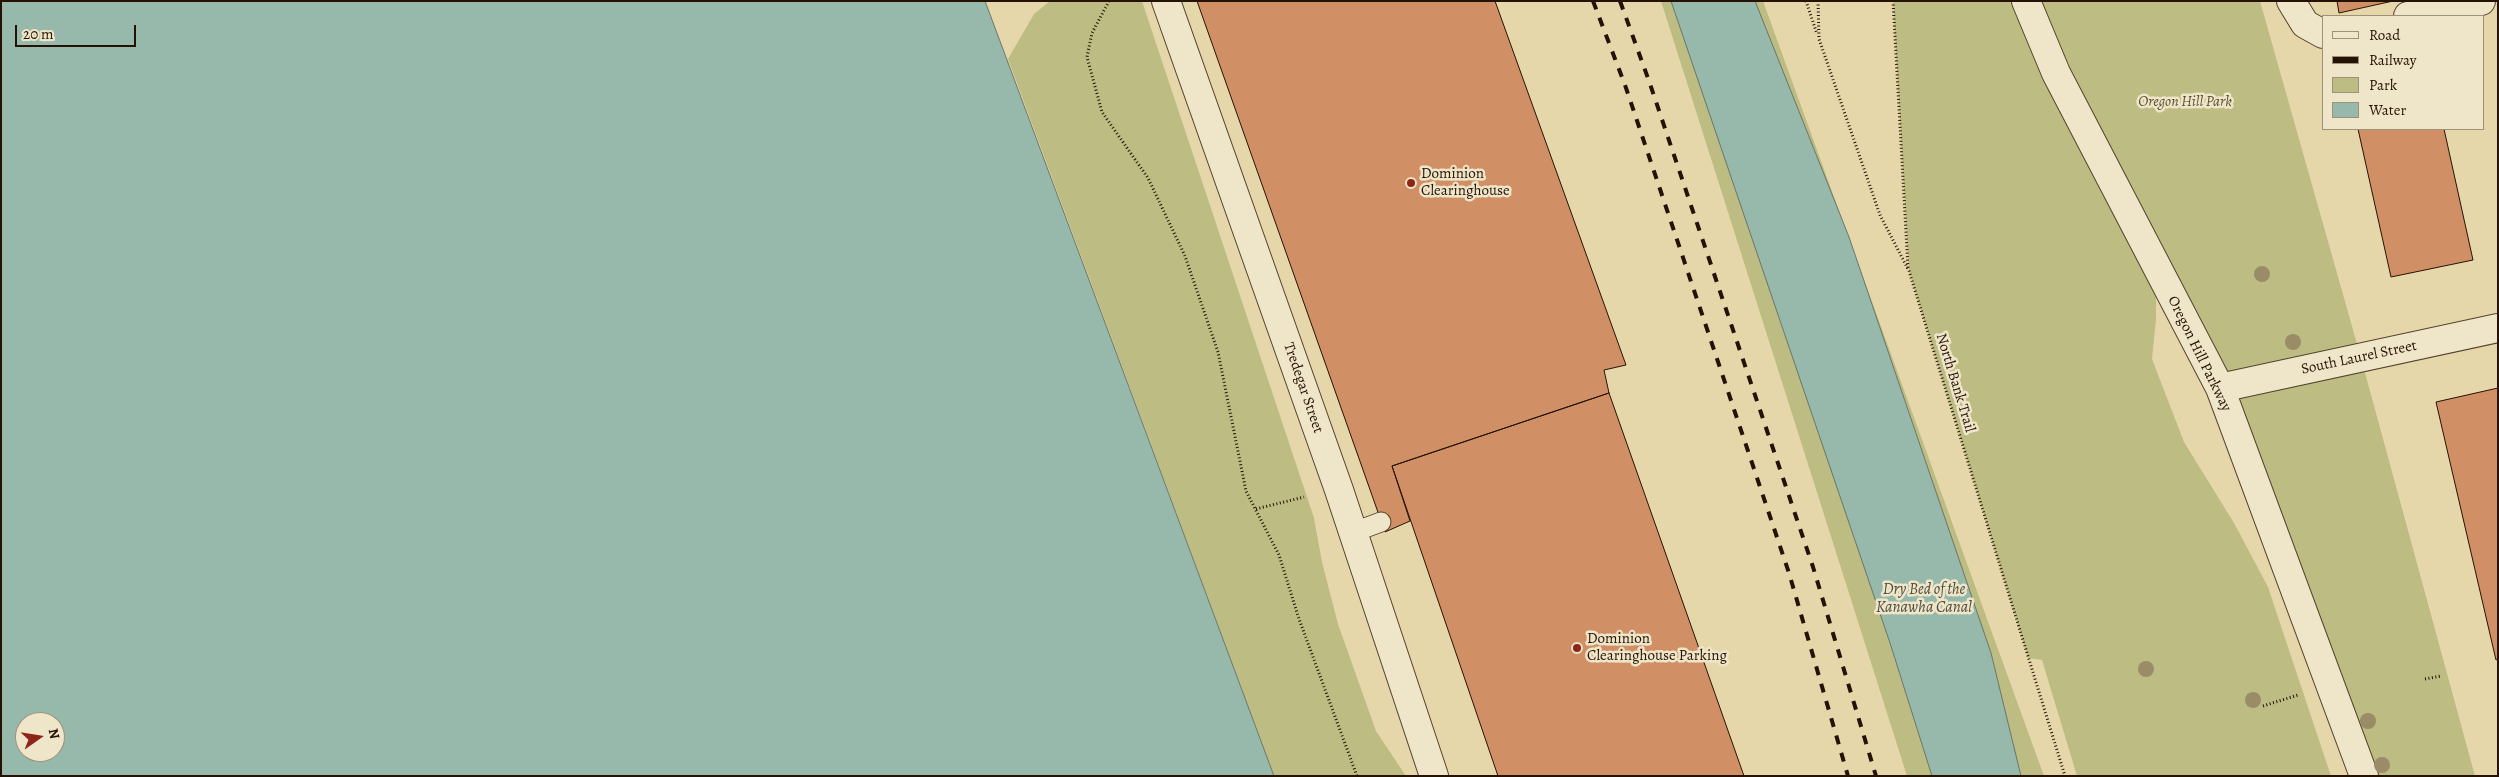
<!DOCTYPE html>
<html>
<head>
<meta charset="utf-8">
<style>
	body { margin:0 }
	#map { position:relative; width:2499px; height:777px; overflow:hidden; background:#e6d7aa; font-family:Alegreya,serif }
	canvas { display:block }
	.frame { position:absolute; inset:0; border:2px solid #251205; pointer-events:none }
	.legend { position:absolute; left:2322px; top:15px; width:162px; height:115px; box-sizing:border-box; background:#efe5c8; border:1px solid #9e917a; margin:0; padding:6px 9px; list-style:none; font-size:15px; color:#251205 }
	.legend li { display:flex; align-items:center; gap:10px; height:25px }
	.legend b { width:25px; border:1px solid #9e917a }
	.north { position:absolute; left:15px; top:712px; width:50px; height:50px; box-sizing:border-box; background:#efe5c8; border:1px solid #9e917a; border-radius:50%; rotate:77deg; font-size:14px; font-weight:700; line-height:20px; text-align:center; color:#251205 }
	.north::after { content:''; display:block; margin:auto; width:18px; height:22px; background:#8f2418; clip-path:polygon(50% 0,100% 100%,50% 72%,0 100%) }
	.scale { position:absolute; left:15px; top:25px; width:121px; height:22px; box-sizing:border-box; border:2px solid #251205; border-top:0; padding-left:6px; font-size:15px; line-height:18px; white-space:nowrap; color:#251205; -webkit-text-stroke:4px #efe5c8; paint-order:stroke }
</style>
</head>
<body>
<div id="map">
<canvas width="2499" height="777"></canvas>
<div class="frame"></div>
<ul class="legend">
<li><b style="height:6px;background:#efe5c8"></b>Road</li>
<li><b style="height:6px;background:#251205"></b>Railway</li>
<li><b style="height:14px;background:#bdbc83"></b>Park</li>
<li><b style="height:14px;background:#96b9ab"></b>Water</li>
</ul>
<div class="north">N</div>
<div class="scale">20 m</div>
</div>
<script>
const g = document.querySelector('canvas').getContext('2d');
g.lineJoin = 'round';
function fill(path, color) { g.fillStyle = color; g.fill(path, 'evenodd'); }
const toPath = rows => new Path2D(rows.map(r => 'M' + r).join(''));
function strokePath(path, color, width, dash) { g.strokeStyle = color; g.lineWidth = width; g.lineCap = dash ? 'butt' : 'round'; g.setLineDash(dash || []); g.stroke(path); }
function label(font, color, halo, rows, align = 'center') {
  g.font = font + ' Alegreya,serif'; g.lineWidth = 5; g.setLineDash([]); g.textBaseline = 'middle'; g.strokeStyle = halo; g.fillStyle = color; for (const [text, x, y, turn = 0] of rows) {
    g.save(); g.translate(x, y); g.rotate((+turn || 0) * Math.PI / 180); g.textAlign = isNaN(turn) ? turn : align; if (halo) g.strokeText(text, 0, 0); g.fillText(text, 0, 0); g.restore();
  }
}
fill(toPath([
	[1050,1,1142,1,1314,518,1322,562,1338,624,1376,731,1406,776,1274,776,1008,59,1034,14],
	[1661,1,1763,1,2044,776,1907,776],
	[1893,1,2260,1,2361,358,2475,776,2364,776,2156,267,2156,319,2152,359,2184,442,2234,523,2268,587,2331,776,2077,776,2042,660,2028,658,1909,271]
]), '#bdbc83');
const water = toPath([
	[1,1,985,1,1274,776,1,776,1,1],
	[25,722,55,722,55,752,25,752,25,722],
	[1671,1,1755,1,1849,237,1991,653,2021,776,1932,776,1890,643,1671,1]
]);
fill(water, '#96b9ab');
strokePath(water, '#697669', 1);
const building = toPath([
	[1197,1,1495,1,1626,365,1604,370,1609,393,1392,466,1410,521,1385,532,1197,1],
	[2337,1,2393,1,2339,13,2337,1],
	[2358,129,2444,129,2473,260,2391,277,2358,129],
	[2498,388,2498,659,2496,660,2436,402,2498,388],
	[1609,393,1744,776,1498,776,1392,466,1609,393]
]);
fill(building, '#d08f65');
strokePath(building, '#251205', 1);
const lane = toPath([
	[1354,532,1381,522]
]);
const street = toPath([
	[1166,1,1339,490,1434,776],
	[2026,1,2056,73,2220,388,2364,776],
	[2291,1,2305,24,2323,34],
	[2408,16,2481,1],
	[2220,388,2498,328]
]);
strokePath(lane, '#55432e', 21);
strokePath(street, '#55432e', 30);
strokePath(toPath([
	[1109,1,1092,33,1087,57,1102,112,1148,178,1185,256,1218,352,1246,491,1279,555,1299,619,1357,776],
	[1806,1,1817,34],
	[1818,1,1819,39,1880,215,1909,271,2065,776],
	[1893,1,1908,268],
	[1256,509,1304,497],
	[2425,679,2441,676],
	[2263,706,2298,695]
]), '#251205', 3, [1, 2.5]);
strokePath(lane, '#efe5c8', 19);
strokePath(street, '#efe5c8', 28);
strokePath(toPath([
	[1593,1,1625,85,1789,573,1848,776],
	[1620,1,1649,81,1813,567,1876,776]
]), '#251205', 4, [9, 9]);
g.fillStyle = '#998c67';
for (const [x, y] of [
	[2262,274],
	[2293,342],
	[2146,669],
	[2253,700],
	[2368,721],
	[2382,765]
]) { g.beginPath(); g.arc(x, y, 8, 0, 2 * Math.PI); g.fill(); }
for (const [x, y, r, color] of [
	[1411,183,5,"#8f2418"],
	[1577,648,5,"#8f2418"]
]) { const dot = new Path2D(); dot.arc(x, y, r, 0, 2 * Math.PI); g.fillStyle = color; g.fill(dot); strokePath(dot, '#efe5c8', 2); }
label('italic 15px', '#5a4e31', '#efe5c8', [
	["Oregon Hill Park",2185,102]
]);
label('15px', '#251205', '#efe5c8', [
	["Dominion",1421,174],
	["Clearinghouse",1421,191],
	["Dominion",1587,639],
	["Clearinghouse Parking",1587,656]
], 'left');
label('15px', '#251205', '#efe5c8', [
	["Oregon Hill Parkway",2199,354,64],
	["South Laurel Street",2359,358,-12],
	["North Bank Trail",1955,383,73],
	["Tredegar Street",1303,388,71]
]);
label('italic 16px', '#4d4c3f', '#efe5c8', [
	["Dry Bed of the",1924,590],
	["Kanawha Canal",1924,608]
]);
</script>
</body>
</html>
